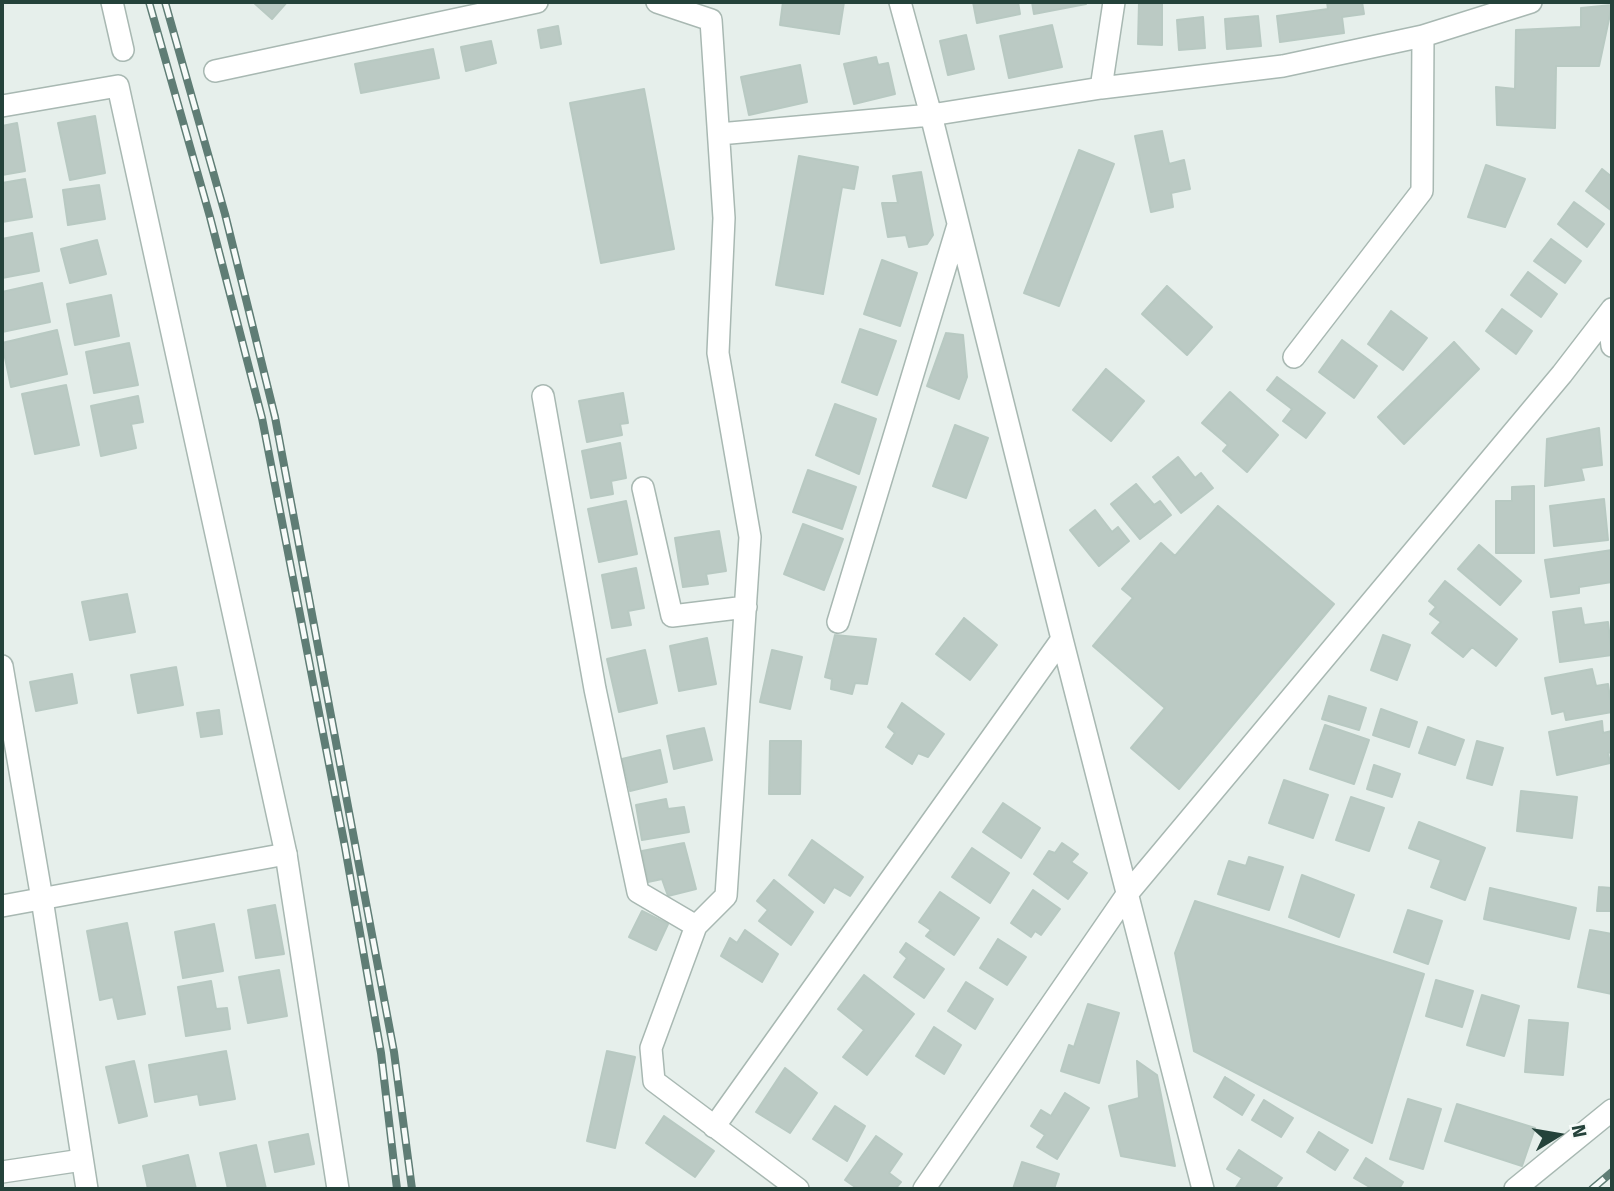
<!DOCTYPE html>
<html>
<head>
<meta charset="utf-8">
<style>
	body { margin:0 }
	#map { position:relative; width:1614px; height:1191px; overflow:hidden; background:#e6efeb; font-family:"Fira Sans",sans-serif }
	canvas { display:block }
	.frame { position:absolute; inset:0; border:4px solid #24423a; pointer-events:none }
	.north { position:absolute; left:1523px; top:1100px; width:70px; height:70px; -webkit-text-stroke:5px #f7fbf9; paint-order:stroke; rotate:79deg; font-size:19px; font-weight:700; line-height:28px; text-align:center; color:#24423a }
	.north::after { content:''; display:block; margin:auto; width:24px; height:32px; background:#24423a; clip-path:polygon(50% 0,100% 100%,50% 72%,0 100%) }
</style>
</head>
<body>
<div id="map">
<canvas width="1614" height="1191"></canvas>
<div class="frame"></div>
<div class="north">N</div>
</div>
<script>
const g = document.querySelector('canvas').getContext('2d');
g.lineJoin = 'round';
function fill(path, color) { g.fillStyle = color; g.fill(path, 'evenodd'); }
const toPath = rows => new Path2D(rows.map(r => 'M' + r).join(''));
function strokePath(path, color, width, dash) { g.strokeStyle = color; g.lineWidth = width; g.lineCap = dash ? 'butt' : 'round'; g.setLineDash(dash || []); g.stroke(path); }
const building = toPath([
	[253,2,287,2,272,19,253,2],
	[783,2,844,2,839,34,780,25,783,2],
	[973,2,1018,2,1020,14,977,23,973,2],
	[1032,2,1086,2,1086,4,1034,14,1032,2],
	[1139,2,1162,2,1162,45,1138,44,1139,2],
	[1327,2,1362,2,1364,14,1342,17,1344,33,1280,42,1277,16,1328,9,1327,2],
	[1612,5,1599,66,1556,66,1555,128,1497,125,1496,87,1515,89,1516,30,1581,27,1581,8,1612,5],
	[1258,16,1261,46,1227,49,1225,19,1258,16],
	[1203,17,1205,48,1179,50,1177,20,1203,17],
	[1052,25,1062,67,1009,78,1000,36,1052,25],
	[558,26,561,44,541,48,538,30,558,26],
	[966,35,974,69,948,75,940,41,966,35],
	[491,41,496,63,466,71,461,47,491,41],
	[433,49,439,78,361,93,355,64,433,49],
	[876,57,878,65,888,63,895,94,854,104,844,64,876,57],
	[800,65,807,102,749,115,741,77,800,65],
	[644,89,674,249,601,263,570,103,644,89],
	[95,116,105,173,70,180,58,123,95,116],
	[17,123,25,171,2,175,2,126,17,123],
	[1162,131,1169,164,1184,160,1190,189,1171,193,1173,207,1151,212,1135,136,1162,131],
	[1079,150,1114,164,1059,306,1024,293,1079,150],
	[799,156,858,167,854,189,842,187,823,294,776,285,799,156],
	[1486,165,1525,179,1505,227,1468,217,1486,165],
	[1602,169,1612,177,1612,211,1586,191,1602,169],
	[921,172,933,235,927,244,909,247,906,235,888,237,882,203,898,203,893,176,921,172],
	[25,179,32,217,2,222,2,183,25,179],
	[99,185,105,219,68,225,63,190,99,185],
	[1574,202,1604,224,1587,247,1558,224,1574,202],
	[32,233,39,271,2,278,2,239,32,233],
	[1551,239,1581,261,1565,283,1534,261,1551,239],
	[97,240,106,274,70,283,61,249,97,240],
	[882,260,917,273,900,326,864,314,882,260],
	[1528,272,1557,294,1541,317,1511,295,1528,272],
	[42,283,50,322,2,332,2,292,42,283],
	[1167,286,1212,327,1187,355,1142,314,1167,286],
	[111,295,119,336,75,345,67,304,111,295],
	[1502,309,1532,331,1516,354,1486,331,1502,309],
	[1391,311,1427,338,1403,370,1368,344,1391,311],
	[860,329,896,341,877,395,842,382,860,329],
	[57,330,67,374,11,387,2,343,57,330],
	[946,333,963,335,967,377,959,399,927,386,946,333],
	[1342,340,1377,366,1354,398,1319,372,1342,340],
	[1454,342,1479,369,1404,444,1378,417,1454,342],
	[129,343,138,385,94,393,86,352,129,343],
	[1106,369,1144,401,1111,441,1073,410,1106,369],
	[1277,377,1325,413,1306,438,1283,421,1292,409,1267,390,1277,377],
	[66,385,79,445,35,454,22,394,66,385],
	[1230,392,1278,435,1247,472,1223,451,1228,445,1202,423,1230,392],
	[623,393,628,423,620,424,622,435,587,442,579,401,623,393],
	[138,396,143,422,131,424,136,448,101,456,91,406,138,396],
	[835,404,876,419,859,474,816,455,835,404],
	[955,425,988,438,966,498,933,486,955,425],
	[1599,428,1602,465,1581,468,1584,480,1545,486,1547,439,1599,428],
	[620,443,626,478,611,481,613,494,591,498,582,451,620,443],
	[1178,457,1195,478,1201,473,1213,488,1181,513,1153,477,1178,457],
	[808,470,856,487,842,529,793,512,808,470],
	[1136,484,1154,505,1160,501,1171,515,1140,539,1111,504,1136,484],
	[1534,486,1534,553,1496,553,1496,501,1512,501,1512,487,1534,486],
	[1604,499,1608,540,1554,546,1550,506,1604,499],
	[626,501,637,554,599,562,588,509,626,501],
	[1218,506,1334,604,1179,789,1131,748,1165,708,1093,646,1133,598,1122,589,1161,543,1175,556,1218,506],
	[1095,510,1112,532,1118,527,1129,541,1099,566,1070,530,1095,510],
	[803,524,843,539,824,590,784,574,803,524],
	[719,531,726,571,706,574,708,584,683,587,675,538,719,531],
	[1479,545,1521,581,1500,605,1458,569,1479,545],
	[1612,550,1612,582,1579,587,1579,593,1551,597,1545,560,1612,550],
	[636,568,644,608,628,611,631,625,612,628,602,575,636,568],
	[1445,581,1517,639,1496,666,1472,647,1463,657,1432,633,1441,622,1430,614,1436,607,1429,601,1445,581],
	[127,594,135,632,90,640,82,602,127,594],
	[1581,608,1584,625,1608,622,1612,655,1560,662,1553,612,1581,608],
	[964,618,997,645,970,680,936,654,964,618],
	[835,635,876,639,867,684,855,683,852,694,831,689,832,679,825,677,835,635],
	[1383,635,1410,645,1397,680,1371,670,1383,635],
	[707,638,716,684,679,691,670,646,707,638],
	[645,650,657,703,619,712,607,659,645,650],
	[772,650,802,657,790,709,760,702,772,650],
	[176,667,183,705,138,713,131,675,176,667],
	[1592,669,1596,686,1608,684,1612,712,1566,720,1564,711,1552,714,1545,678,1592,669],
	[72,674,77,703,36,711,30,682,72,674],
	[1329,696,1366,708,1359,730,1322,719,1329,696],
	[902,703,944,734,928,757,918,753,912,764,886,747,895,733,888,727,902,703],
	[1381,709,1417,722,1409,747,1373,735,1381,709],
	[219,710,222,734,201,737,197,713,219,710],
	[1602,721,1603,733,1612,731,1612,752,1608,753,1610,763,1557,775,1549,732,1602,721],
	[1325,725,1369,740,1354,784,1310,769,1325,725],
	[1428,727,1464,740,1455,765,1419,753,1428,727],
	[704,728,712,760,674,769,667,736,704,728],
	[770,741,801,741,800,794,769,794,770,741],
	[1477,741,1503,748,1492,785,1467,778,1477,741],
	[660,750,667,782,630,791,622,759,660,750],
	[1374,765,1400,774,1392,797,1367,789,1374,765],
	[1284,780,1328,795,1313,838,1269,823,1284,780],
	[1521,791,1577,797,1572,838,1517,831,1521,791],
	[1351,797,1384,808,1369,851,1336,840,1351,797],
	[666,799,668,809,684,807,689,832,642,840,636,805,666,799],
	[1003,803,1040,828,1021,858,983,832,1003,803],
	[1419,822,1485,848,1465,900,1431,887,1441,860,1409,848,1419,822],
	[812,840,863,877,850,896,834,887,824,903,789,875,812,840],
	[684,843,696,889,668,896,662,879,648,882,642,851,684,843],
	[1062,843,1078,854,1071,862,1087,873,1068,899,1034,874,1049,851,1055,853,1062,843],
	[972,848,1009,873,990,903,952,877,972,848],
	[1249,857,1283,867,1269,910,1218,894,1229,861,1246,866,1249,857],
	[1302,875,1354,895,1339,937,1289,917,1302,875],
	[774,880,813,912,791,945,759,921,768,910,757,901,774,880],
	[1599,887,1612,888,1612,911,1597,911,1599,887],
	[1490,888,1576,908,1569,939,1484,919,1490,888],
	[1033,890,1060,909,1041,935,1035,931,1031,937,1011,923,1033,890],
	[940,892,979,918,954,955,926,936,931,930,919,922,940,892],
	[1195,901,1424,974,1372,1143,1194,1051,1175,953,1195,901],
	[275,905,284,954,256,958,248,910,275,905],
	[1408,910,1442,921,1428,964,1394,952,1408,910],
	[642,911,668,924,656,950,629,937,642,911],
	[127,923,145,1014,118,1019,113,997,100,1000,87,931,127,923],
	[214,924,223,971,183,978,175,932,214,924],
	[745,930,778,954,762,982,721,956,730,938,737,943,745,930],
	[1590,930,1612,934,1612,994,1578,987,1590,930],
	[998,939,1026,957,1007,985,980,968,998,939],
	[906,943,944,969,924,998,894,977,907,958,900,952,906,943],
	[279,970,287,1016,248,1023,239,977,279,970],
	[864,975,914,1014,867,1075,843,1057,864,1030,838,1009,864,975],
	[1436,980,1473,991,1462,1027,1426,1016,1436,980],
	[211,981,216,1009,227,1008,230,1029,186,1036,178,987,211,981],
	[966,982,993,999,975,1029,948,1011,966,982],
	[1482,995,1519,1006,1504,1056,1467,1045,1482,995],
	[1088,1004,1119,1013,1099,1083,1061,1071,1069,1045,1074,1047,1088,1004],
	[1529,1020,1568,1023,1563,1075,1525,1072,1529,1020],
	[934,1027,961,1045,944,1074,916,1056,934,1027],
	[226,1051,235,1099,200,1105,198,1094,155,1102,149,1065,226,1051],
	[607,1051,635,1057,615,1148,587,1141,607,1051],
	[134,1061,147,1116,119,1123,106,1067,134,1061],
	[1137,1061,1157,1075,1175,1166,1121,1156,1109,1106,1139,1098,1137,1061],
	[785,1068,817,1093,790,1133,756,1112,785,1068],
	[1225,1077,1254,1095,1242,1115,1214,1097,1225,1077],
	[1065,1093,1089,1108,1057,1159,1037,1147,1045,1135,1031,1126,1041,1110,1051,1116,1065,1093],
	[1408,1099,1441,1109,1423,1169,1390,1159,1408,1099],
	[1264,1100,1293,1118,1281,1137,1252,1120,1264,1100],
	[1457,1104,1535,1128,1522,1166,1445,1141,1457,1104],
	[835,1106,865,1126,847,1161,813,1139,835,1106],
	[664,1116,714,1151,695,1177,646,1143,664,1116],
	[1319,1132,1348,1150,1335,1170,1307,1152,1319,1132],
	[308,1134,314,1164,275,1172,269,1142,308,1134],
	[876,1136,902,1154,889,1173,901,1182,895,1189,858,1189,845,1180,876,1136],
	[256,1145,266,1189,228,1189,220,1153,256,1145],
	[1239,1150,1282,1178,1274,1189,1235,1189,1242,1178,1227,1169,1239,1150],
	[188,1155,196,1189,148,1189,143,1166,188,1155],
	[1366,1158,1403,1182,1399,1189,1373,1189,1354,1178,1366,1158],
	[1022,1162,1059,1174,1054,1189,1013,1189,1022,1162]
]);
fill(building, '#bbcac4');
strokePath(building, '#b8c9c2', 2);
const minor = toPath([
	[112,2,123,50],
	[657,2,711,20,724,218,718,353,750,537,726,896,696,926,651,1048,654,1081,798,1189],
	[900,2,931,115,1062,639,1203,1189],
	[215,71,537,2],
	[1101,88,1114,2],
	[2,106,118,86,286,854,338,1189],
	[719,134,931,115,1101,88,1283,66,1423,36,1531,2],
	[1608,315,1612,346],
	[1294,357,1422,191,1423,36],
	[543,396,595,689,638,892,696,926],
	[643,488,672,616,746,607],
	[838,622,958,225],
	[2,666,42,899,87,1189],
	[714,1127,1062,639],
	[2,1172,82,1160],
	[924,1189,1128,893,1562,374,1612,309],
	[1515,1189,1612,1110]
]);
const tertiary = toPath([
	[2,906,286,854]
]);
strokePath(minor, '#a8b8b2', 24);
strokePath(tertiary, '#a8b8b2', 24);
strokePath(minor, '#fff', 21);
strokePath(tertiary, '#fff', 21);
const rail = toPath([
	[149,2,210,217,262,418,345,847,381,1053,397,1189],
	[165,2,225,214,275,417,394,1052,412,1189],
	[1592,1189,1612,1172]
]);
strokePath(rail, '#5f7d75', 8);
strokePath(rail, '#f7fbf9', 5, [16]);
</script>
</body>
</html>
